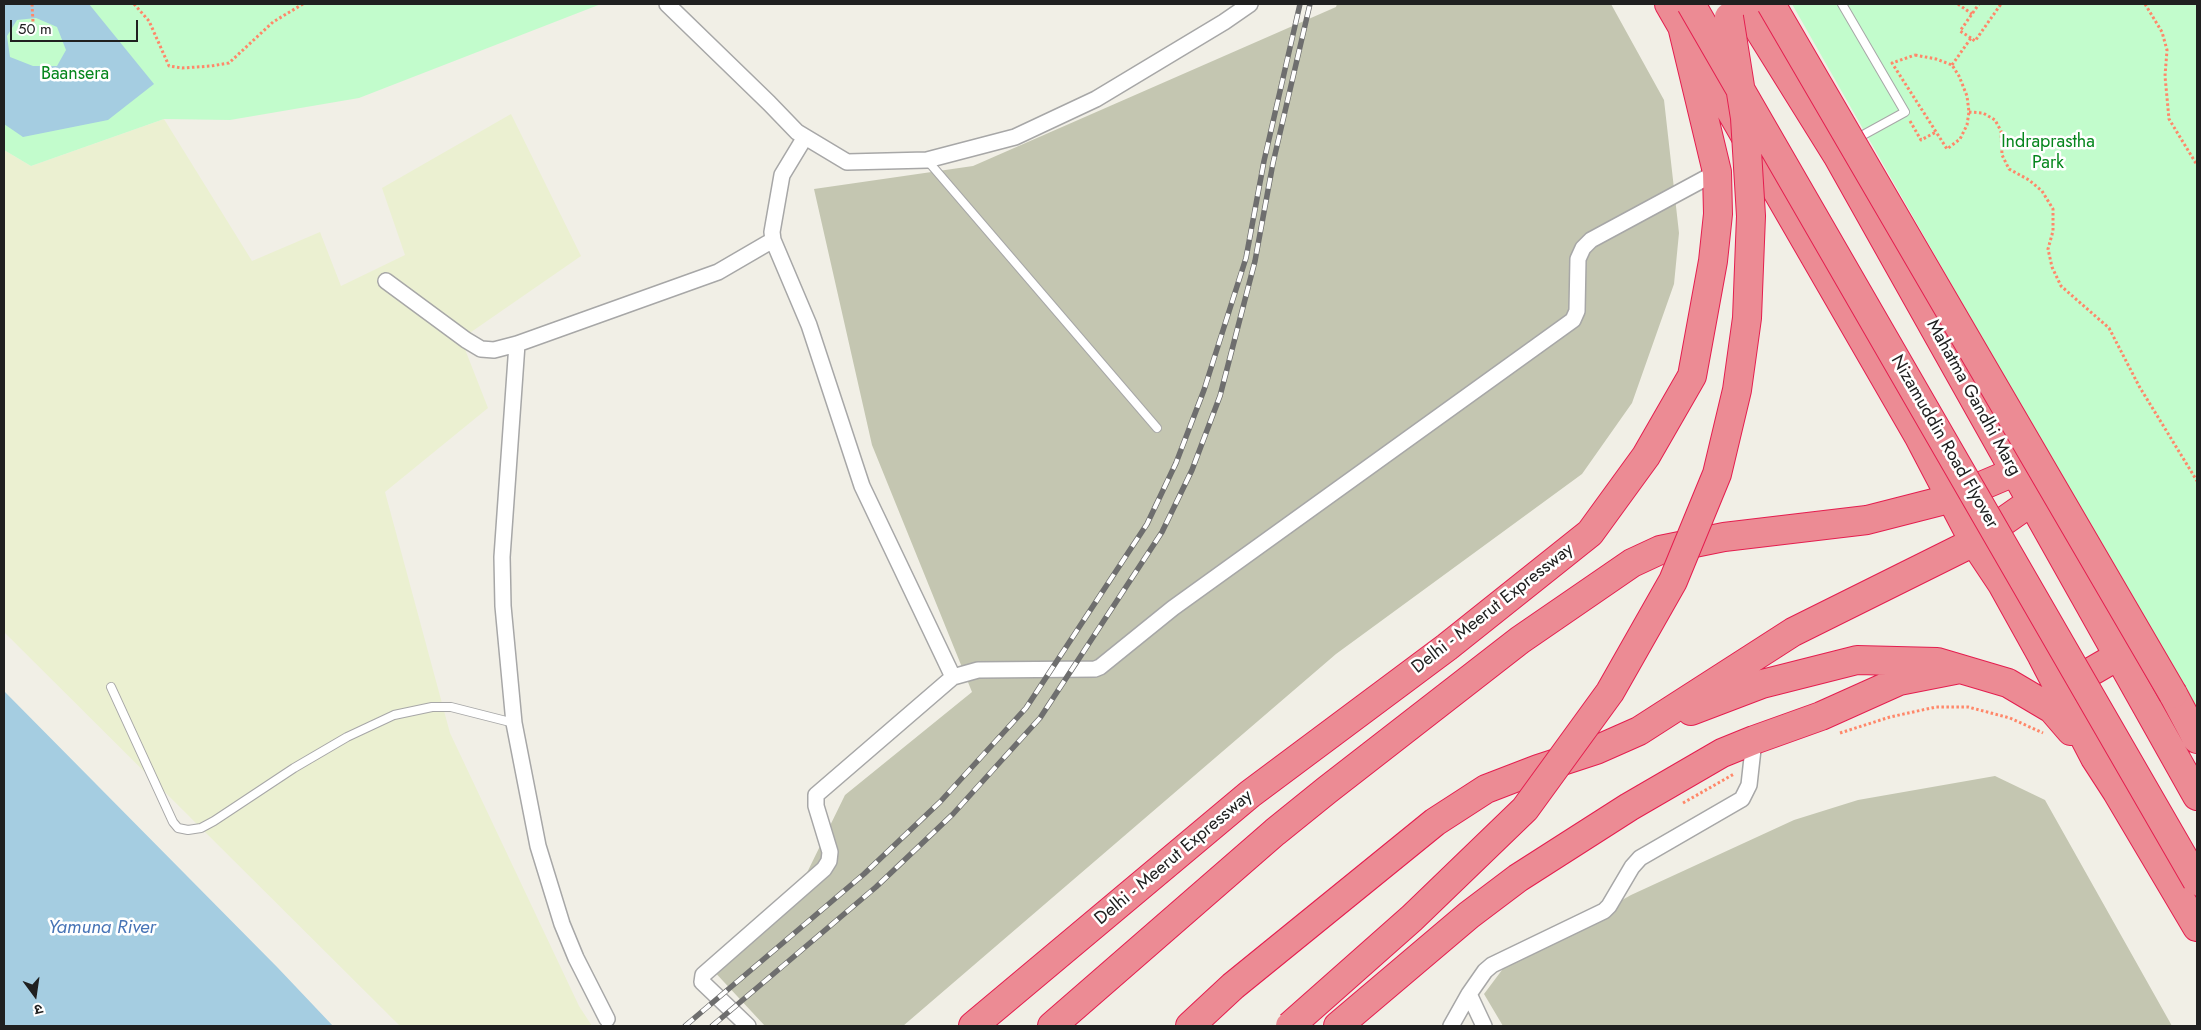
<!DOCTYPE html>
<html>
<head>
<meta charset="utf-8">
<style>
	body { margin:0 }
	#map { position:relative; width:2201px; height:1030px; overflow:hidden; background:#f1efe6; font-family:Jost,"Noto Sans Devanagari",sans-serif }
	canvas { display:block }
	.frame { position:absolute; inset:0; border:5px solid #202020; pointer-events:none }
	.north { position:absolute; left:10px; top:970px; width:50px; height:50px; -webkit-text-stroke:4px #fff; paint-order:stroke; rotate:166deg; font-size:14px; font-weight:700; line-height:20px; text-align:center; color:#202020 }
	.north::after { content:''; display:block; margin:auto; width:18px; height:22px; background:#202020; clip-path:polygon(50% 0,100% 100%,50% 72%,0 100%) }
	.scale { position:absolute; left:10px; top:20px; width:128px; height:22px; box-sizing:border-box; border:2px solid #202020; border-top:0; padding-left:6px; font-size:15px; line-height:18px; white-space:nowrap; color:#202020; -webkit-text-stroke:4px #fff; paint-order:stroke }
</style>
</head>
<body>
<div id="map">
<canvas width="2201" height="1030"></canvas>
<div class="frame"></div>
<div class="north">उ</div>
<div class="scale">50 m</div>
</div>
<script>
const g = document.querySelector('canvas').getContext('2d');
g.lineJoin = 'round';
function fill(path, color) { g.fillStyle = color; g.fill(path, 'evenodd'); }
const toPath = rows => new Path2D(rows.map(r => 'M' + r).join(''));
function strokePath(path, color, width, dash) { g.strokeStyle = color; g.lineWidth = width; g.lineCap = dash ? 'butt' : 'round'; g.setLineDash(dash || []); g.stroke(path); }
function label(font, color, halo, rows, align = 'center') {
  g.font = font + ' Jost,sans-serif'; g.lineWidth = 5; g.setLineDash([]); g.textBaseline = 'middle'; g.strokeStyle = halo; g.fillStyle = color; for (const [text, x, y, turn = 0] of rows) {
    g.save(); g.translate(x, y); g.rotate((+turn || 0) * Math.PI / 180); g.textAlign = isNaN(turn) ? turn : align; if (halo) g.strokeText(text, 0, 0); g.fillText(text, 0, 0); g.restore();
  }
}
fill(toPath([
	[1337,4,1611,4,1664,100,1679,233,1674,284,1632,403,1582,474,1336,654,903,1026,765,1026,710,967,800,887,845,795,972,692,872,445,814,189,973,166,1336,7],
	[1995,776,2045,800,2172,1026,1503,1026,1484,994,1505,966,1631,895,1794,820,1858,800]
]), '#c4c6b1');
fill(toPath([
	[511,114,581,256,461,339,488,408,385,492,450,733,579,1006,592,1026,400,1026,4,632,4,150,31,166,164,119,252,261,320,232,341,286,405,255,382,188]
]), '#ebf0d1');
fill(toPath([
	[4,4,601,4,359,98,230,120,164,119,31,166,4,150],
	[1792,4,2197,4,2197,716]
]), '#c2fccc');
fill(toPath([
	[4,4,89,4,154,84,108,120,23,137,4,124],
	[36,18,57,27,66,50,57,66,33,66,10,57,7,36,17,20],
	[4,691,278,968,333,1026,4,1026]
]), '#a5cde1');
const lane = toPath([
	[1842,4,1905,112,1854,140],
	[927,160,1157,428],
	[111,687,173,822,178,828,188,830,201,828,214,821,294,768,347,737,394,715,432,707,451,707,514,723]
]);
const street = toPath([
	[667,4,769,103,797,132,847,162,927,160,1015,137,1096,99,1224,22,1250,4],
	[805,137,782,175,772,232,773,240,809,325,862,486,953,677],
	[386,281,466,340,481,349,494,350,517,344,718,272,773,240],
	[517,344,502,557,503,606,514,723,538,846,562,924,576,958,607,1019],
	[748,1026,702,982,703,975,824,869,829,861,830,852,816,806,816,795,953,677,978,670,1095,669,1100,667,1173,608,1573,320,1577,311,1578,259,1583,248,1591,240,1717,172],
	[1451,1026,1469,994],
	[1484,1026,1469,994,1485,971,1492,965,1604,911,1609,906,1632,867,1640,858,1742,799,1749,785,1754,740]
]);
const highway = toPath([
	[1669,4,1919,437,1974,542,2002,584,2042,656,2095,758,2117,792,2197,927],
	[1743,4,1837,155,2197,796],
	[2173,694,2197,739],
	[2067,699,2075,685,2087,674,2118,656],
	[1691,711,1762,684,1857,660,1937,662,2008,683,2052,709,2071,731],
	[973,1026,1250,794,1447,647,1590,533,1646,456,1692,376,1713,261,1718,214,1717,172,1682,26],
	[1052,1026,1275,832,1327,790,1520,640,1632,563,1660,550,1724,537,1867,520,1953,498,2014,472],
	[1190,1026,1233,986,1435,822,1486,789,1538,769,1596,750,1639,731,1793,632,1974,542,2031,502],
	[1338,1026,1469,915,1518,878,1629,807,1722,753,1754,740,1821,716,1899,681,1960,669]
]);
strokePath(lane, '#a7a7a7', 10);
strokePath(street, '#a7a7a7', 18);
strokePath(highway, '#e41e4f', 30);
strokePath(toPath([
	[32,4,33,22],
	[134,4,149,21,169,66,182,68,211,66,229,63,273,22,303,4],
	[1958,4,1972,14],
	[2145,4,2162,32,2167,50,2165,76,2169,119,2197,165],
	[1971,38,1960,31,1979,4],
	[1915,55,1936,59,1952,65,1959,76,1967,96,1969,112,1967,125,1960,139,1947,149,1892,63,1915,55],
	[1952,65,1971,38,1975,41,2001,4],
	[1969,112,1983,113,1995,120,2001,131,2002,155,2009,169,2029,180,2042,191,2053,209,2053,231,2048,249,2052,267,2061,286,2109,328,2139,386,2197,481],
	[1910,121,1921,140,1936,132],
	[1840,733,1890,717,1936,707,1968,707,2010,718,2043,733],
	[1683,803,1734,774]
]), '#ff8769', 3, [2.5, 2.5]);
strokePath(lane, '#fff', 8);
strokePath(street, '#fff', 15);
strokePath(highway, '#ec8b94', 28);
const rail = toPath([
	[685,1026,864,874,940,802,1026,708,1147,524,1176,463,1204,390,1246,258,1264,161,1300,4],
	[712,1026,876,887,953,814,1040,718,1162,532,1192,470,1220,396,1255,261,1273,163,1310,4]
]);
strokePath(rail, '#6e6e6e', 5.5);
strokePath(rail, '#fff', 4, [11]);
const highwayBridge = toPath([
	[1691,4,2197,881],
	[1771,4,2173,694],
	[1290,1026,1412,918,1525,809,1610,692,1673,581,1717,474,1737,390,1747,318,1751,216,1745,118,1729,17]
]);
strokePath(highwayBridge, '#e41e4f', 30, []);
strokePath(highwayBridge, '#ec8b94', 28);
label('18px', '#06861d', '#fff', [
	["Baansera",75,75],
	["Indraprastha",2048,143],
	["Park",2048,164]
]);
label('18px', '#202020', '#fff', [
	["Mahatma Gandhi Marg",1973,398,61],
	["Nizamuddin Road Flyover",1944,442,60],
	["Delhi - Meerut Expressway",1493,609,-38],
	["Delhi - Meerut Expressway",1174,858,-40]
]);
label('italic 19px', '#4774b6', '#fff', [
	["Yamuna River",102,928]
]);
</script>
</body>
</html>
